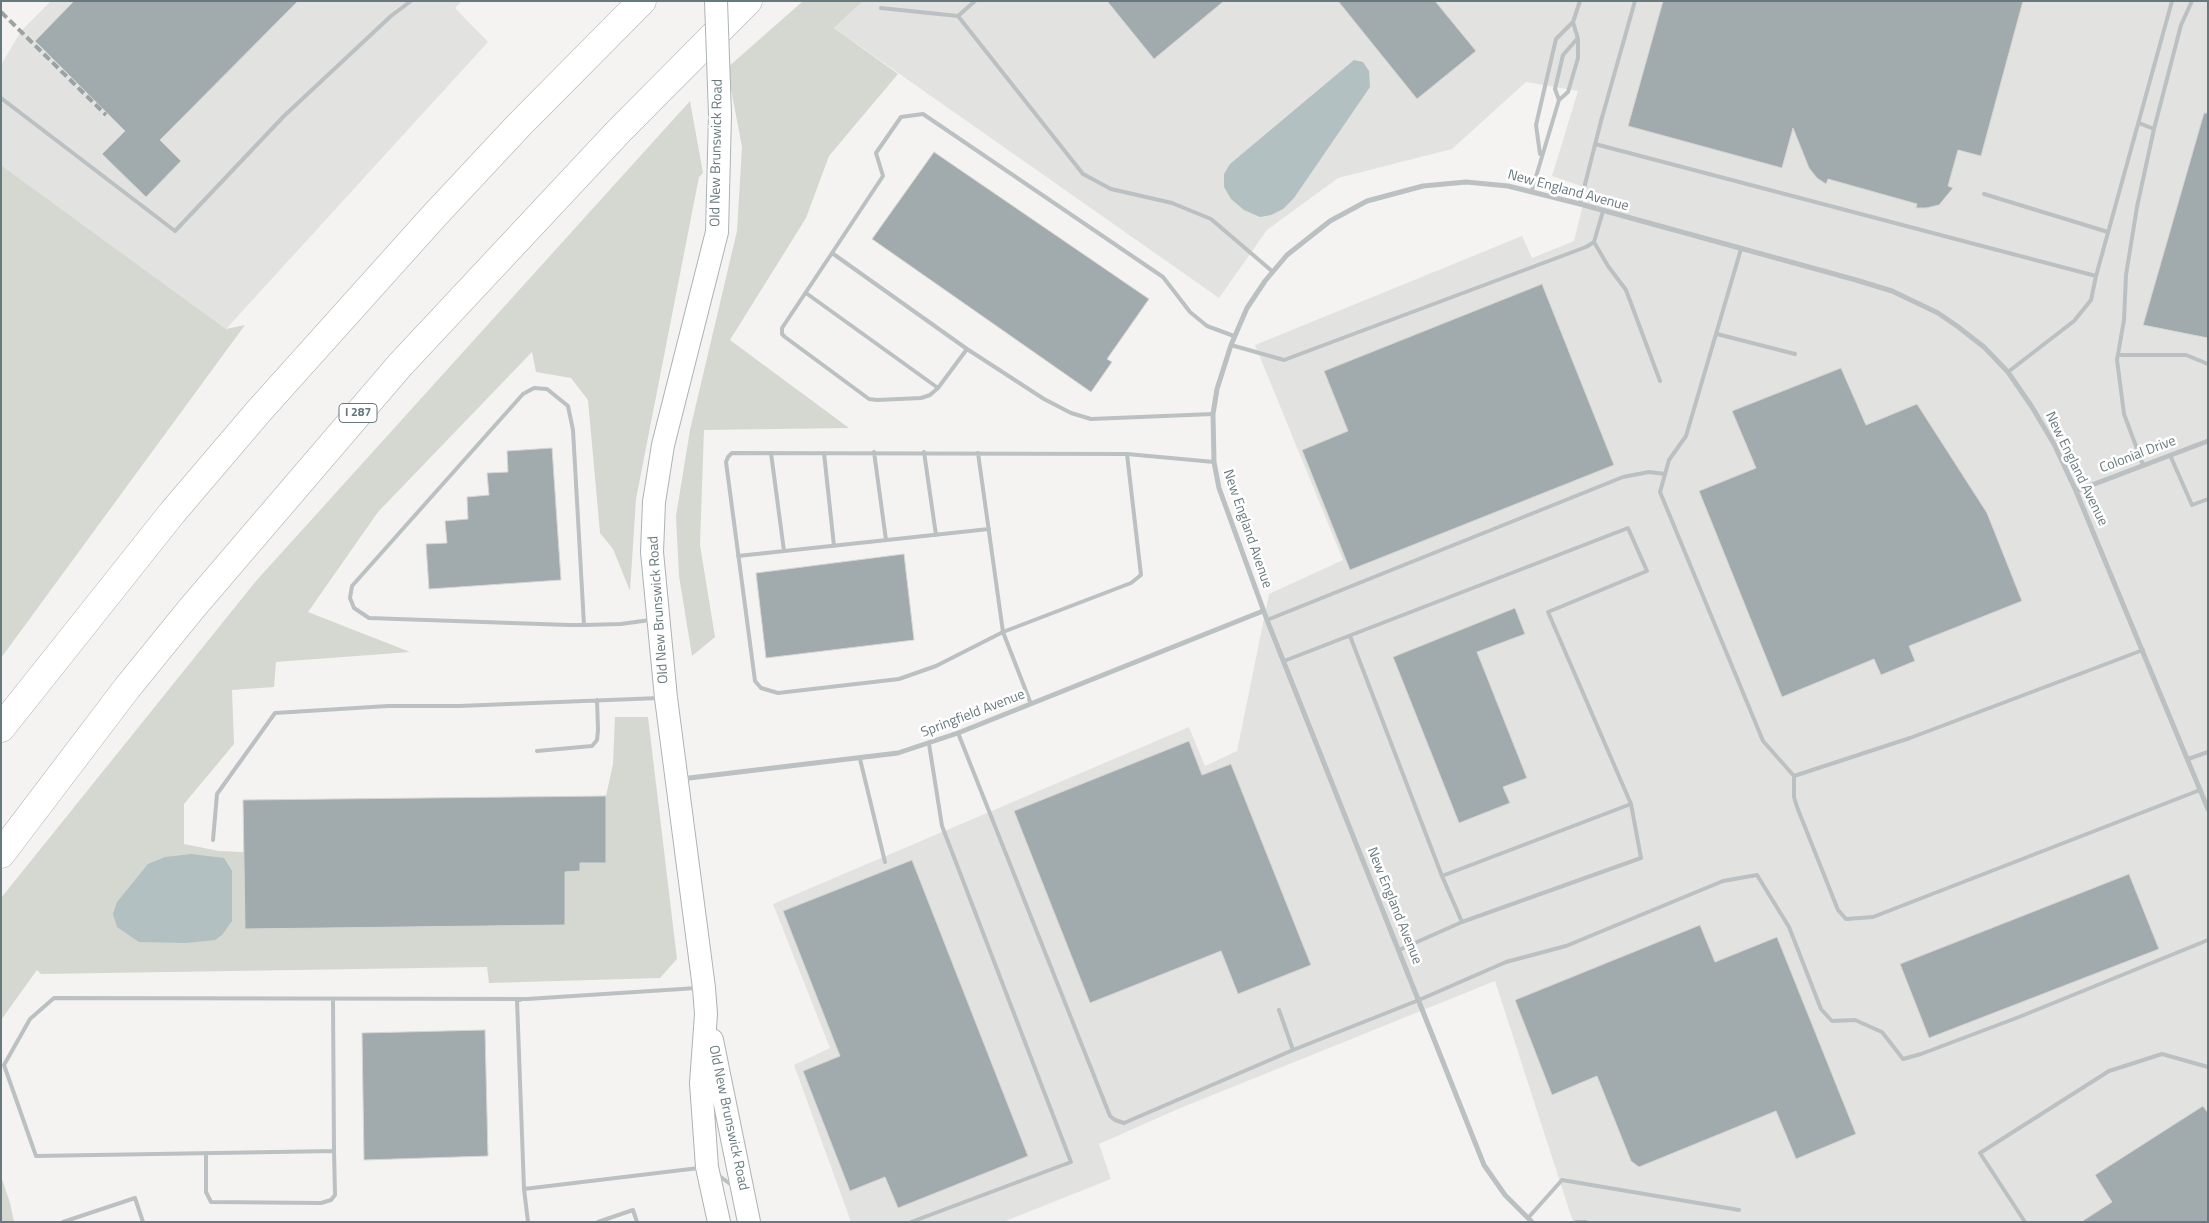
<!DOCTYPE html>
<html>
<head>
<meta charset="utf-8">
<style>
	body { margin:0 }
	#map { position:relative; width:2209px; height:1223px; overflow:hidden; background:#f4f3f1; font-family:"Titillium Web",sans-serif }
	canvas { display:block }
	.frame { position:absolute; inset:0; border:2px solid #67797e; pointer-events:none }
</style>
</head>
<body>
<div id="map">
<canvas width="2209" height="1223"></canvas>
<div class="frame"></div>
</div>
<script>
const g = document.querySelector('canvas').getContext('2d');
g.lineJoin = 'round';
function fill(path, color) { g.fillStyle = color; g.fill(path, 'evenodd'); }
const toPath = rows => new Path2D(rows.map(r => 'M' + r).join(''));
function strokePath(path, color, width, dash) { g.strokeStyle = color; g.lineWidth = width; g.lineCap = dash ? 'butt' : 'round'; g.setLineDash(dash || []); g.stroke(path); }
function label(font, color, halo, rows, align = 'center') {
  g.font = font + ' "Titillium Web",sans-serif'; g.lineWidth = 5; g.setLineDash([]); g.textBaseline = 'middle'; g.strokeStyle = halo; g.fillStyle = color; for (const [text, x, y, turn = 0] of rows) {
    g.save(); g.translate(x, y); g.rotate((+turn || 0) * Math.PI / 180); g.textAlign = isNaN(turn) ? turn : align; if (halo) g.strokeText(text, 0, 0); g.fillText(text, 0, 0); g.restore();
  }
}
fill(toPath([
	[51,1,462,1,455,8,488,42,226,329,1,165,1,65,21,31],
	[863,1,2208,1,2208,1222,1573,1222,1495,981,1178,1109,1099,1144,1111,1179,1003,1222,851,1222,794,1065,830,1048,773,904,1189,727,1205,766,1237,751,1269,594,1343,560,1255,345,1522,236,1532,258,1574,241,1587,188,1552,176,1578,91,1526,82,1452,149,1338,178,1267,230,1219,298,834,28]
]), '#e2e3e1');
fill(toPath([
	[803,1,863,1,834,28,898,74,829,156,806,218,730,340,849,428,704,430,700,545,715,637,692,656,679,576,676,516,690,430,737,231,742,147,727,68],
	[690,101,703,173,699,177,636,499,630,591,613,549,600,533,588,400,571,378,536,372,532,352,378,512,308,612,410,652,276,662,274,687,232,690,234,744,184,804,184,844,219,851,244,852,245,929,565,925,565,872,580,871,580,863,606,862,606,796,613,764,615,717,648,717,677,959,660,978,489,983,487,967,41,974,37,970,1,1020,1,898,256,581],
	[1,165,226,329,245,325,1,658],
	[1,1176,10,1203,14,1222,1,1222]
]), '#d5d8d0');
fill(toPath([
	[1354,60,1363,62,1369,71,1370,87,1294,198,1283,209,1271,215,1260,217,1244,210,1231,199,1224,187,1224,174,1230,164],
	[191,854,224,858,232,871,232,921,222,935,215,940,186,943,139,942,117,927,113,914,117,902,148,864,165,857]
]), '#b2c0c1');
const building = toPath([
	[74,1,298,1,160,140,181,161,146,197,102,154,125,131,35,41,74,1],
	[1107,1,1224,1,1154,59,1107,1],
	[1338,1,1435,1,1476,51,1417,99,1338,1],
	[1663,1,2023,1,1981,156,1958,150,1948,186,1953,188,1939,205,1926,208,1916,208,1917,204,1828,179,1826,184,1817,178,1809,168,1793,128,1782,168,1628,126,1663,1],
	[2204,113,2208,113,2208,338,2143,325,2204,113],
	[934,152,1149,299,1107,359,1112,362,1091,392,872,239,934,152],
	[1542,284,1614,465,1350,570,1302,450,1348,431,1324,371,1542,284],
	[1841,368,1866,425,1917,404,1987,513,2022,601,1909,646,1915,661,1881,675,1874,659,1782,697,1699,491,1756,468,1732,411,1841,368],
	[552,448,561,580,429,589,426,544,447,543,445,521,468,519,467,497,489,495,487,473,508,472,507,451,552,448],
	[904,554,914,640,766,658,756,573,904,554],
	[1515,608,1525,634,1477,652,1527,778,1503,787,1510,803,1459,823,1393,657,1515,608],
	[1189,741,1202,775,1231,764,1311,965,1238,994,1221,951,1090,1003,1014,811,1189,741],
	[606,796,606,863,580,863,580,871,565,872,565,925,245,929,243,800,606,796],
	[912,860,1028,1156,898,1208,885,1177,850,1191,803,1071,840,1056,783,911,912,860],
	[2129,874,2159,949,1929,1038,1900,964,2129,874],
	[1700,925,1715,962,1777,937,1856,1134,1796,1159,1776,1111,1639,1167,1631,1161,1597,1076,1552,1095,1515,1000,1700,925],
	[485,1030,488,1156,364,1160,362,1033,485,1030],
	[2203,1106,2208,1113,2208,1222,2081,1222,2112,1202,2095,1175,2203,1106]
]);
fill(building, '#a1abad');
strokePath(building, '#d5d5d3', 1);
const secondary = toPath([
	[712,1040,749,1222],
	[719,1222,707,1167,701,1083,706,1014,704,988,666,698,652,552,654,502,663,445,717,232,720,115]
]);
const motorway = toPath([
	[1,728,172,513,258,412,434,216,519,125,642,1],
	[1,854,127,688,192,608,400,365,618,132,748,1]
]);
strokePath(secondary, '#acb3b5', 24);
strokePath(motorway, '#afb3b5', 29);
strokePath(toPath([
	[975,1,958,16,1083,174,1111,189,1172,203,1211,219,1273,272],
	[881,8,958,16],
	[1,98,175,231,284,116,391,16,411,1],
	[1559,100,1555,89,1563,55,1577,39],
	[2139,123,2154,129,2181,25,2192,1],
	[1595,144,2096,276],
	[1540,154,1536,125,1556,39,1573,22,1580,1],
	[1532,190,1559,100,1568,92,1578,58,1578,39,1573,22],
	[1984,194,2108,232],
	[1580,204,1601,121,1635,1],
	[1594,242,1608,266,1626,290,1660,381],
	[1741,249,1686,436,1669,460,1660,492,1763,741,1794,776],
	[832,253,883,176,876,153,901,117,923,114,1163,277,1190,312,1207,326,1234,336],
	[806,293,938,388],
	[1717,334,1795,354],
	[1231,345,1284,360,1586,247,1594,242,1603,211],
	[967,349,938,388,930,395,921,398,877,400,869,399,785,337,782,334,782,328,832,253,967,349,1044,399,1071,413,1091,419,1213,414],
	[2118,355,2186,355,2208,364],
	[2008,372,2074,321,2091,300,2096,276,2172,1],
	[874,452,886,540],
	[924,452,936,535],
	[771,453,784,551],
	[824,453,834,546],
	[978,453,1003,632,1031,704],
	[1127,454,1141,575,1131,583,1003,632,936,666,899,679,778,693,761,688,755,681,726,462,728,457,732,453,1127,454,1214,462],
	[2170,455,2192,505,2208,499],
	[2143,465,2124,414,2117,360,2124,320,2126,275,2137,207,2154,129],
	[738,556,989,529],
	[1267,620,1623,477,1649,472,1665,474],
	[584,625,573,430,568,406,547,389,534,388,523,394,352,586,350,598,354,608,369,618,569,625,584,625,621,624,650,620],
	[1350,636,1442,876],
	[2143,650,1910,738,1794,776,1794,797,1797,807,1838,910,1846,919,1873,917,2200,790],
	[1284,661,1628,528,1647,571,1548,612,1631,804,1442,876,1462,922,1399,950],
	[958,733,1110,1116,1115,1120,1124,1123,1293,1050,1419,1000,1506,962,1566,946,1723,881,1757,875,1789,927,1821,1009,1832,1021,1855,1020,1882,1032,1903,1059,1921,1054,2019,1017,2208,940],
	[537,751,592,746,597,740,598,730,597,700],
	[860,759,885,862],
	[2188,759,2208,752],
	[213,840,217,794,275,713,388,706,459,706,659,698],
	[1462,922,1641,858,1631,804],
	[333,999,334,1151,36,1156,4,1065,30,1019,54,998,529,999],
	[527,999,697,988],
	[520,1000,517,1000,524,1189,699,1168],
	[1279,1010,1293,1050],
	[206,1153,206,1192,211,1202,321,1203,331,1200,335,1195,334,1151],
	[718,1175,733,1186],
	[524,1189,528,1222],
	[1528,1218,1562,1180,1739,1210],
	[63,1222,135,1198,143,1222],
	[598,1222,633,1210,637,1222],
	[911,1222,1071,1162,942,826,929,744],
	[1576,1222,1586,1222],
	[2025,1222,1980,1153,2109,1071,2162,1054,2208,1067]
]), '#bbc0c2', 4);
strokePath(toPath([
	[2076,491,2208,441],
	[681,779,898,753,958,733,1263,611],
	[1532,1222,1505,1195,1484,1165,1267,620,1219,488,1214,462,1213,414,1217,389,1231,345,1247,308,1265,281,1287,255,1330,221,1367,201,1423,186,1466,182,1508,186,1580,204,1856,280,1892,291,1938,313,1957,326,1984,347,2008,372,2032,407,2054,444,2076,491,2208,809]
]), '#bbc0c2', 5);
strokePath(secondary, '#fff', 22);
strokePath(motorway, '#fff', 28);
strokePath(toPath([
	[1,12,106,115]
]), '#9aa2a4', 4, [8, 4]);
const secondaryBridge = toPath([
	[716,1,720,115]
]);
strokePath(secondaryBridge, '#acb3b5', 24, []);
strokePath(secondaryBridge, '#fff', 22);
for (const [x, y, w] of [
	[358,413,38]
]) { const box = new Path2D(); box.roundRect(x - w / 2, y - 9.5, w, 19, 4); g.fillStyle = '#fff'; g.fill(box); strokePath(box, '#67797e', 1); }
label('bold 12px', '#67797e', null, [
	["I 287",358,413]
]);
label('14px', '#67797e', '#fff', [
	["Old New Brunswick Road",717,153,-89],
	["New England Avenue",1568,191,15],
	["Colonial Drive",2138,455,-21],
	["New England Avenue",2076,469,64],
	["New England Avenue",1247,529,71],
	["Old New Brunswick Road",659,610,-94],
	["Springfield Avenue",973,714,-21],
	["New England Avenue",1394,906,68],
	["Old New Brunswick Road",728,1118,78]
]);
</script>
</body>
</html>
